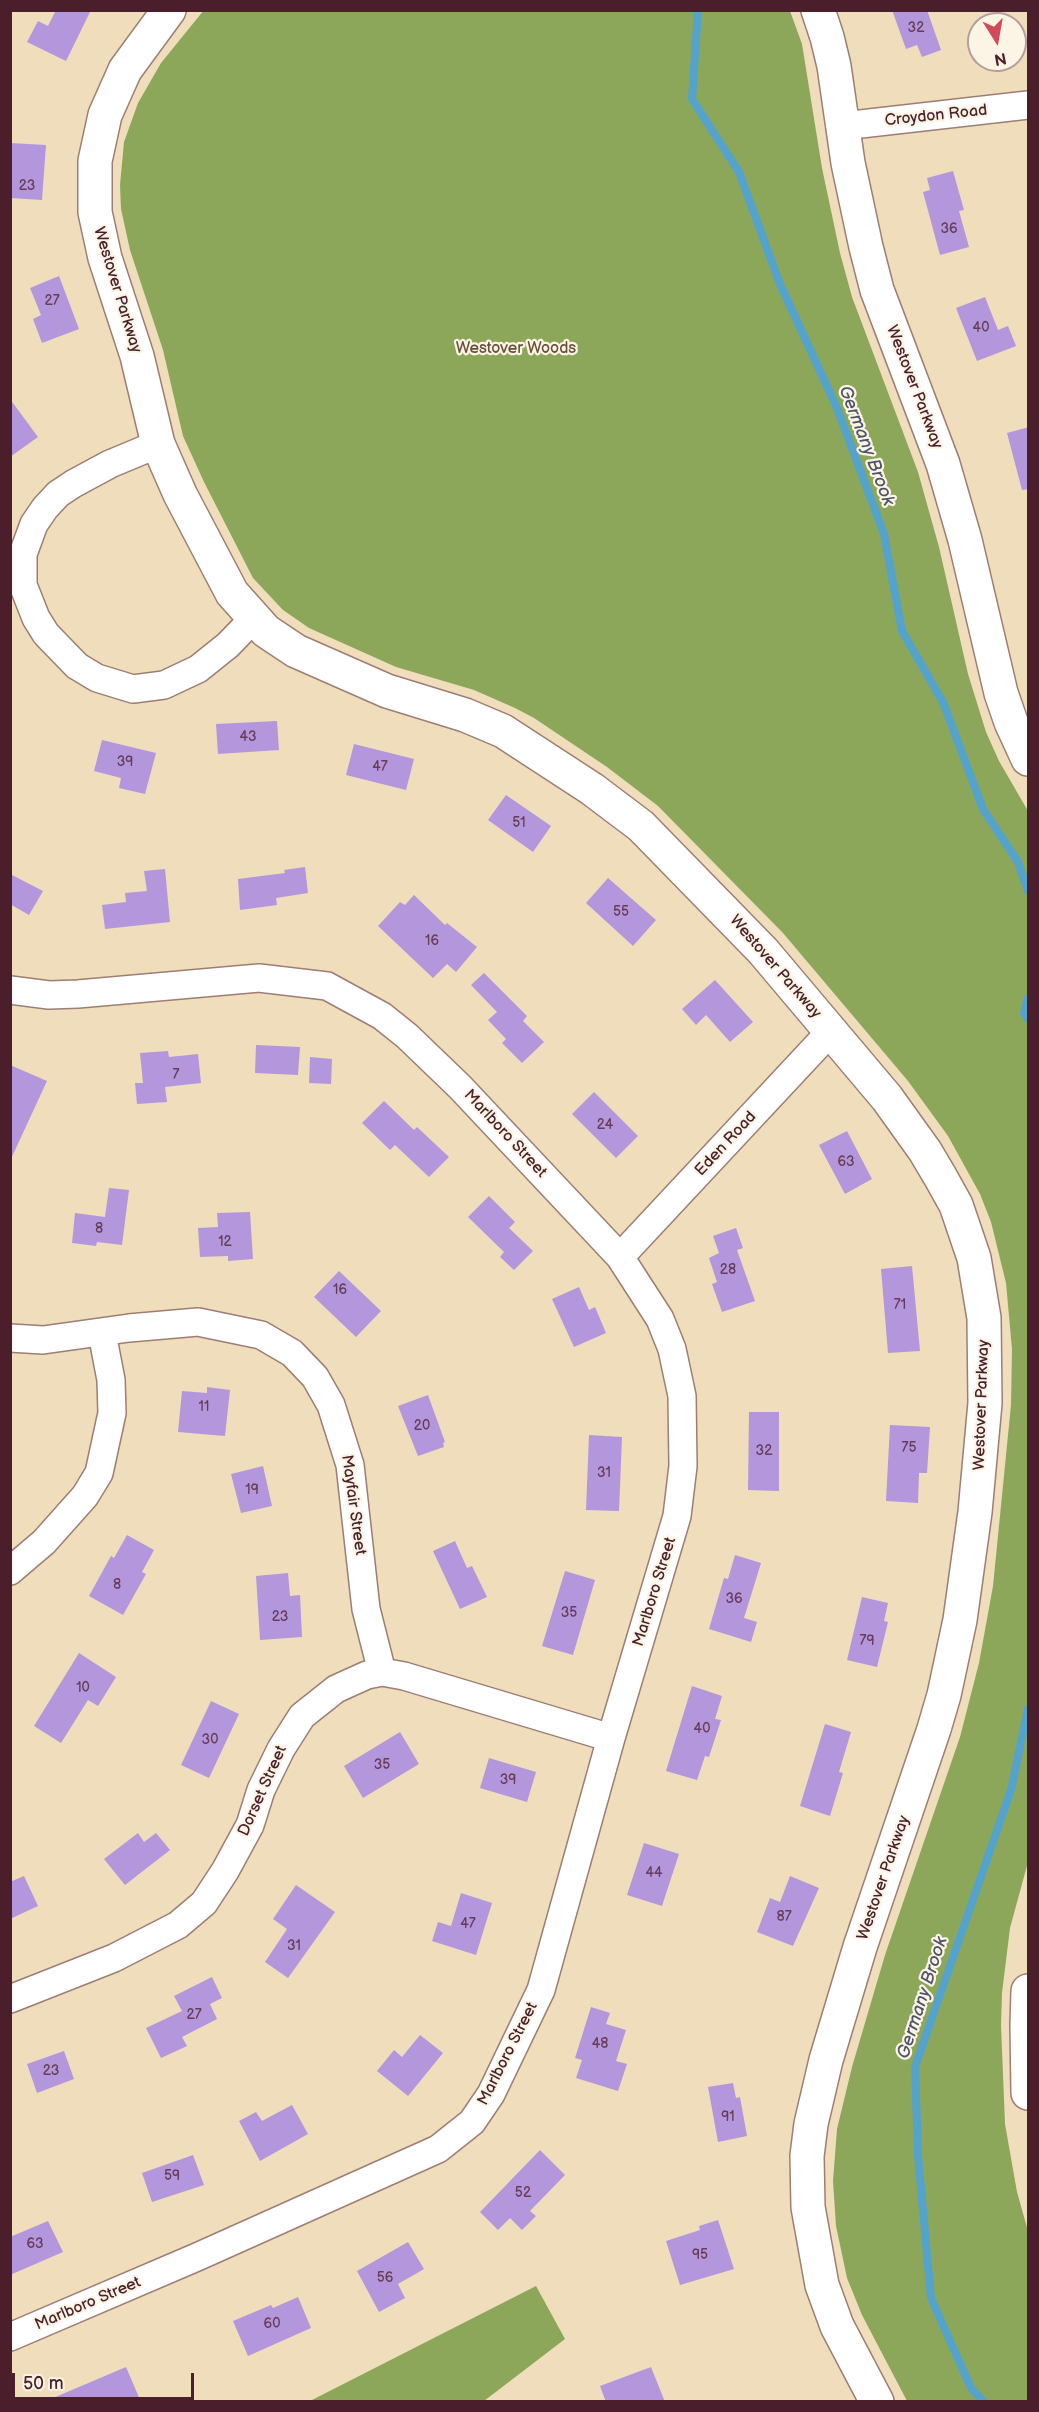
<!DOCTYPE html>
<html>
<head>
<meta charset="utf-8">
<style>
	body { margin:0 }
	#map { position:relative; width:1039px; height:2412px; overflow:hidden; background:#f0ddbc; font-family:"Balsamiq Sans",sans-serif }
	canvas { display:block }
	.frame { position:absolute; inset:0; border:12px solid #4a1f2b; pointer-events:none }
	.north { position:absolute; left:967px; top:12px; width:60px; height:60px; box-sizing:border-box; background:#fcf5e5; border:2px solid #b59f9b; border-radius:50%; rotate:169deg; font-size:16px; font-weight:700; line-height:24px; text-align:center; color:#4a1f2b }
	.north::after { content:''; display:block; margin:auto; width:21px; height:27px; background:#d1495b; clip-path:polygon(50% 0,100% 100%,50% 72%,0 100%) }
	.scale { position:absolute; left:12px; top:2373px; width:182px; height:27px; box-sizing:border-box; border:3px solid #4a1f2b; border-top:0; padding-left:8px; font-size:18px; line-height:21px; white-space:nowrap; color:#4a1f2b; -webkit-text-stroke:4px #fcf5e5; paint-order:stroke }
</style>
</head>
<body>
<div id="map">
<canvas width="1039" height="2412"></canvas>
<div class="frame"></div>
<div class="north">N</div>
<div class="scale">50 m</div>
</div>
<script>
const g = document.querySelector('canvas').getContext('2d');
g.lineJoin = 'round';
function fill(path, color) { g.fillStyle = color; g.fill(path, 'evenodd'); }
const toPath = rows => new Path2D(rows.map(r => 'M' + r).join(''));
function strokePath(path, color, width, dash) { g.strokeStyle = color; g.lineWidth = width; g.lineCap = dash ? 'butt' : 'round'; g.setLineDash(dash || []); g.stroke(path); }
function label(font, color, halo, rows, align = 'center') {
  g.font = font + ' "Balsamiq Sans",sans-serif'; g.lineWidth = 4.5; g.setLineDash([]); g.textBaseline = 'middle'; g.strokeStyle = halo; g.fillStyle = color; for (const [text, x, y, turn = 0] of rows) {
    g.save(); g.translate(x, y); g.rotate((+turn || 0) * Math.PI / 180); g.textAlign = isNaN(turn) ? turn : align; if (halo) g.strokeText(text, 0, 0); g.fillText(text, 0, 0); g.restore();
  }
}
fill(toPath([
	[204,10,790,11,802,44,822,168,840,253,852,297,918,472,939,547,968,674,986,732,999,761,1028,811,1028,1862,1010,1928,1002,1993,1001,2025,1005,2124,1017,2192,1028,2231,1028,2401,907,2401,862,2315,847,2278,836,2226,833,2181,837,2129,852,2067,885,1955,960,1737,979,1663,993,1586,1011,1405,1012,1349,1006,1283,991,1222,980,1194,948,1136,908,1081,783,933,658,806,607,767,534,718,515,708,474,690,396,667,309,628,283,610,253,578,204,482,183,436,163,350,130,250,121,209,120,185,124,142,138,103,161,63],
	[536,2286,565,2339,484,2401,310,2401]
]), '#8da75a');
strokePath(toPath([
	[698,10,692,99,739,172,780,284,837,408,884,534,902,631,943,702,983,809,1018,862,1028,891],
	[1028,998,1024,1013,1028,1019],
	[984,2402,971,2388,931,2298,918,2155,915,2067,1011,1790,1028,1709]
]), '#53a3cd', 8);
fill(toPath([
	[56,10,91,10,66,61,27,42,38,21,48,26],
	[892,10,927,10,941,50,922,57,917,45,906,49],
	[10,143,46,145,42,200,10,198],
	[953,171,964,210,959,211,969,247,940,255,923,192,930,190,927,178],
	[59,276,79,329,42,343,33,319,41,315,30,288],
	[985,297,998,330,1008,326,1016,346,977,361,956,308],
	[10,399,38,437,10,457],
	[1029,427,1029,489,1022,490,1007,433],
	[277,721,279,750,218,754,216,724],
	[102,740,156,753,145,794,119,788,121,778,94,771],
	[354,744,414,759,406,790,346,775],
	[506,795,551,826,533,852,488,820],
	[305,867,308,893,276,898,277,905,240,910,238,879,285,873,284,870],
	[165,869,170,922,105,929,102,905,126,902,125,893,147,891,144,871],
	[10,874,43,891,29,915,10,904],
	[608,878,656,920,633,946,586,903],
	[414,895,445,925,447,923,477,947,456,972,447,964,433,978,378,926,400,902,405,905],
	[484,973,527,1016,523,1021,544,1042,522,1063,502,1043,506,1039,488,1020,497,1012,471,985],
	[715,980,753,1022,730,1042,706,1015,696,1025,682,1009],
	[256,1045,300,1047,298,1075,255,1073],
	[168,1051,169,1057,198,1054,201,1083,165,1087,167,1102,137,1104,135,1083,143,1083,140,1053],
	[310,1057,332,1059,331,1084,309,1083],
	[10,1065,47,1081,10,1161],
	[594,1092,638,1136,616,1158,572,1114],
	[384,1101,414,1130,417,1127,449,1157,429,1177,395,1145,390,1150,362,1123],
	[847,1131,872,1179,845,1194,819,1145],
	[109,1188,129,1190,122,1245,97,1242,96,1246,72,1243,75,1213,105,1217],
	[489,1196,515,1222,509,1228,533,1251,514,1270,500,1257,504,1252,468,1217],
	[250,1212,253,1259,228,1261,228,1256,200,1257,198,1228,218,1227,217,1213],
	[736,1228,743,1248,737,1250,755,1301,722,1312,712,1284,717,1282,709,1258,719,1253,713,1236],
	[912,1266,920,1351,888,1353,881,1269],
	[339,1271,381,1311,356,1337,314,1297],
	[579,1287,589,1310,595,1307,606,1333,574,1347,552,1299],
	[207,1387,230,1390,225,1436,178,1432,182,1391,207,1393],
	[428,1395,445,1442,443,1443,444,1447,418,1456,398,1406],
	[749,1412,779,1412,779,1491,748,1490],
	[890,1425,930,1427,927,1473,919,1473,918,1503,886,1501],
	[589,1435,622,1437,619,1511,586,1510],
	[263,1466,272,1506,241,1513,231,1474],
	[127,1535,154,1550,142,1572,146,1574,123,1615,89,1596,111,1556,114,1558],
	[455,1541,467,1568,472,1566,487,1597,460,1609,433,1551],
	[735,1555,761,1563,744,1618,757,1622,751,1642,709,1629,724,1578,728,1579],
	[565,1571,595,1580,573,1655,542,1646],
	[288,1573,290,1596,300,1595,302,1637,260,1640,256,1576],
	[862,1597,888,1603,884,1621,888,1622,877,1667,847,1660],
	[79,1653,116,1677,98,1706,88,1700,61,1743,34,1726],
	[692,1686,722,1696,715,1719,721,1720,709,1757,705,1756,697,1780,666,1771],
	[211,1701,239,1714,209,1778,181,1765],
	[825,1724,851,1732,839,1772,843,1773,830,1816,800,1806],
	[400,1732,419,1764,363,1798,344,1766],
	[489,1758,536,1772,527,1802,480,1788],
	[138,1833,144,1842,156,1833,170,1850,125,1885,104,1859],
	[644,1843,679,1854,662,1906,627,1895],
	[24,1876,38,1906,10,1919,10,1882],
	[790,1876,819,1888,793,1946,757,1932,770,1898,780,1902],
	[296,1885,335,1912,288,1978,265,1962,287,1929,273,1919],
	[461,1893,492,1903,476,1955,432,1941,438,1922,451,1926],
	[212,1977,222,1998,210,2004,217,2019,182,2037,187,2046,161,2058,146,2028,182,2011,174,1996],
	[591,2007,610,2013,606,2024,626,2030,616,2061,627,2064,618,2091,576,2078,582,2060,575,2058],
	[420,2035,443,2053,408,2096,377,2071,394,2050,402,2057],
	[64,2051,74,2079,37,2093,27,2064],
	[733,2083,736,2098,740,2097,747,2136,718,2142,708,2087],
	[292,2105,308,2134,260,2161,239,2121,256,2112,262,2121],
	[540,2150,565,2175,530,2211,536,2216,522,2230,510,2218,498,2230,480,2212],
	[193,2155,204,2185,152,2202,142,2173],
	[718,2220,734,2269,680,2285,666,2241,700,2230,699,2226],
	[48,2221,63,2252,10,2275,10,2237],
	[408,2242,424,2269,398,2284,405,2298,379,2312,357,2271],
	[298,2297,311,2328,248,2356,233,2321,271,2305,273,2308],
	[126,2367,141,2402,46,2402,46,2401],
	[651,2367,665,2402,606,2402,600,2386]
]), '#b496dc');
const street = toPath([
	[843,126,1028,105],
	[158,444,110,464,73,484,58,494,45,508,34,524,23,554,23,585,36,618,46,634,77,666,97,678,133,689,164,685,198,669,228,645,253,619],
	[10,990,49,995,78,994,259,978,327,986,382,1016,407,1036,460,1087,620,1257,660,1319,672,1349,682,1396,683,1466,677,1516,611,1738,541,1990,491,2094,472,2122,438,2149,197,2257,10,2337],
	[620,1257,831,1031],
	[10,1338,43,1340,129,1328,198,1322,261,1335,292,1353,315,1377,331,1405,350,1465,366,1609,382,1672],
	[10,1571,44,1542,85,1496,99,1473,112,1413,111,1380,102,1333],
	[10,1999,114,1958,178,1925,204,1903,225,1871,250,1825,261,1790,281,1749,302,1716,336,1689,367,1675,382,1672,404,1676,611,1738]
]);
const secondary = toPath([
	[169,10,125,70,105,115,95,161,95,212,105,258,137,356,158,444,180,494,232,593,266,631,296,651,387,691,465,715,503,731,592,789,641,826,763,951,887,1098,925,1151,941,1178,956,1205,974,1258,984,1318,985,1403,975,1512,960,1620,944,1695,934,1729,860,1947,826,2060,811,2124,807,2156,808,2207,822,2285,837,2326,877,2402],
	[818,10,827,37,834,66,848,163,866,247,877,290,943,464,965,540,1001,693,1011,722,1028,759],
	[1028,1991,1027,2025,1028,2093]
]);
strokePath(street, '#9d7e74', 30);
strokePath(secondary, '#9d7e74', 36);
strokePath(street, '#fff', 27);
strokePath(secondary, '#fff', 33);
label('14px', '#643d57', null, [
	["32",916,28],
	["23",27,186],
	["36",949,229],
	["27",52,301],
	["40",981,328],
	["43",248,737],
	["39",125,762],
	["47",380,767],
	["51",519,823],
	["55",621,912],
	["16",432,941],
	["7",176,1075],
	["24",605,1125],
	["63",846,1162],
	["8",99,1229],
	["12",225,1242],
	["28",728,1270],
	["16",340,1290],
	["71",900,1305],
	["11",204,1407],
	["20",422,1426],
	["75",909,1448],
	["32",764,1451],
	["31",604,1473],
	["19",252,1490],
	["8",117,1585],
	["36",734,1599],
	["35",569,1613],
	["23",280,1617],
	["79",867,1641],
	["10",83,1688],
	["40",702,1729],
	["30",210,1740],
	["35",382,1765],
	["39",508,1780],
	["44",654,1873],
	["87",784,1917],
	["47",468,1924],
	["31",294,1946],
	["27",194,2015],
	["48",600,2044],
	["23",51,2071],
	["91",728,2117],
	["59",172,2176],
	["52",523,2193],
	["63",35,2244],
	["95",700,2255],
	["56",385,2278],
	["60",272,2324]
]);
label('16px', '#4a1f2b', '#fcf5e5', [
	["Croydon Road",936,116,-6],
	["Westover Parkway",117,290,73],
	["Westover Parkway",914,387,69],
	["Westover Parkway",775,967,49],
	["Marlboro Street",505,1134,47],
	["Eden Road",726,1144,-47],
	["Westover Parkway",982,1405,-88],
	["Mayfair Street",353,1505,82],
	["Marlboro Street",655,1592,-73],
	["Dorset Street",263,1791,-66],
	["Westover Parkway",884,1878,-71],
	["Marlboro Street",508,2054,-63],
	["Marlboro Street",88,2304,-23]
]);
label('16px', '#69503c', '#fcf5e5', [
	["Westover Woods",516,349]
]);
label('italic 18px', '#4e546c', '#fcf5e5', [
	["Germany Brook",866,446,69],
	["Germany Brook",923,1998,-72]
]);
</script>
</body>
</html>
